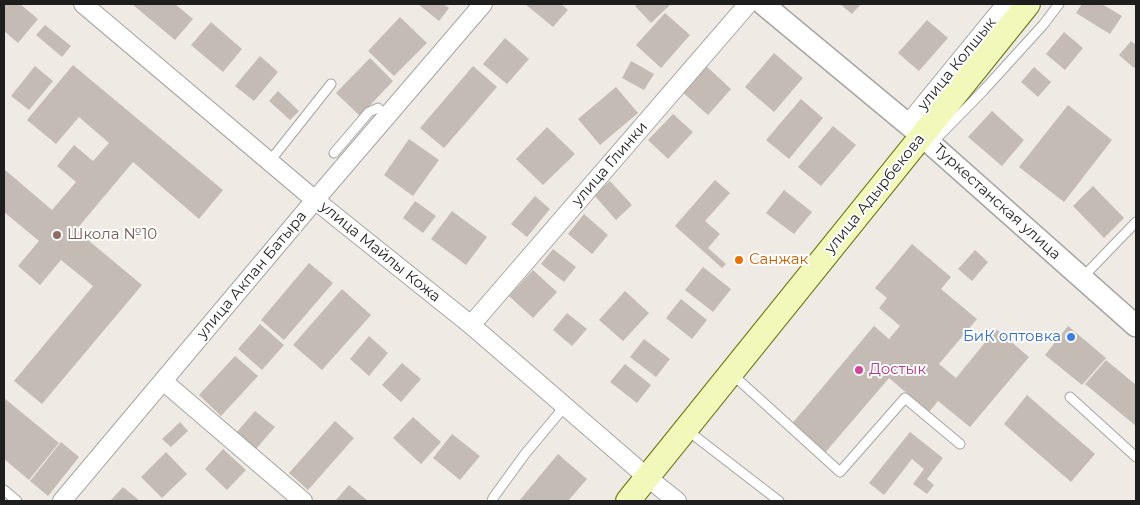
<!DOCTYPE html>
<html>
<head>
<meta charset="utf-8">
<style>
	body { margin:0 }
	#map { position:relative; width:1140px; height:505px; overflow:hidden; background:#efebe4; font-family:Montserrat,sans-serif }
	canvas { display:block }
	.frame { position:absolute; inset:0; border:5px solid #1e1e1e; pointer-events:none }
</style>
</head>
<body>
<div id="map">
<canvas width="1140" height="505"></canvas>
<div class="frame"></div>
</div>
<script>
const g = document.querySelector('canvas').getContext('2d');
g.lineJoin = 'round';
function fill(path, color) { g.fillStyle = color; g.fill(path, 'evenodd'); }
const toPath = rows => new Path2D(rows.map(r => 'M' + r).join(''));
function strokePath(path, color, width, dash) { g.strokeStyle = color; g.lineWidth = width; g.lineCap = dash ? 'butt' : 'round'; g.setLineDash(dash || []); g.stroke(path); }
function label(font, color, halo, rows, align = 'center') {
  g.font = font + ' Montserrat,sans-serif'; g.lineWidth = 4; g.setLineDash([]); g.textBaseline = 'middle'; g.strokeStyle = halo; g.fillStyle = color; for (const [text, x, y, turn = 0] of rows) {
    g.save(); g.translate(x, y); g.rotate((+turn || 0) * Math.PI / 180); g.textAlign = isNaN(turn) ? turn : align; if (halo) g.strokeText(text, 0, 0); g.fillText(text, 0, 0); g.restore();
  }
}
fill(toPath([
	[4,4,20,4,38,19,18,43,4,31],
	[132,4,175,4,193,19,175,40],
	[418,4,444,4,449,8,439,21],
	[525,4,561,4,568,10,553,27],
	[638,4,671,4,651,23,635,6],
	[840,4,861,4,852,14],
	[1082,4,1102,4,1122,16,1110,34,1076,13],
	[665,13,690,35,661,68,636,45],
	[400,17,427,43,394,76,368,51],
	[927,20,948,38,919,71,898,53],
	[211,22,242,49,223,72,191,45],
	[45,25,71,46,62,57,36,35],
	[1064,32,1083,48,1065,70,1046,54],
	[505,38,529,59,507,84,483,64],
	[1131,41,1136,45,1136,65,1134,68,1119,55],
	[774,53,803,78,774,112,745,87],
	[260,56,278,72,254,101,235,86],
	[370,58,393,81,360,116,336,93],
	[631,61,654,74,644,90,622,78],
	[704,64,731,89,708,115,680,90],
	[73,65,223,190,199,219,133,162,76,230,142,285,42,404,14,381,93,286,61,260,40,285,18,266,39,241,4,212,4,169,52,210,76,182,57,166,74,145,93,161,109,143,79,117,56,144,27,120],
	[35,66,53,81,29,110,11,96],
	[473,66,497,87,444,148,420,128],
	[1034,67,1051,82,1038,97,1021,82],
	[616,87,638,113,600,145,578,119],
	[278,91,299,111,290,120,269,101],
	[801,99,823,118,789,159,766,140],
	[1068,105,1112,140,1064,202,1019,167],
	[992,111,1024,140,1002,166,968,137],
	[673,114,693,132,668,159,648,140],
	[833,126,856,145,821,186,798,167],
	[547,127,575,154,543,185,516,159],
	[409,139,439,160,413,196,384,175],
	[715,180,730,193,705,221,720,234,708,248,726,264,722,268,675,226],
	[610,181,632,205,616,220,594,195],
	[1093,186,1124,218,1104,238,1073,206],
	[784,190,812,212,794,234,766,213],
	[535,196,550,209,527,237,511,224],
	[415,201,436,216,423,233,403,218],
	[452,211,487,237,466,265,431,239],
	[584,214,608,235,592,254,568,234],
	[912,244,951,277,941,289,977,319,939,364,956,378,996,329,1029,357,970,427,938,401,929,412,889,378,824,454,790,426,874,326,889,339,900,326,879,308,887,298,875,288],
	[553,249,576,267,564,282,541,264],
	[975,250,988,262,972,281,958,269],
	[309,263,333,283,284,340,261,320],
	[703,267,731,289,713,312,685,290],
	[533,270,557,292,533,318,509,296],
	[342,289,371,315,322,370,293,345],
	[625,291,649,313,623,341,599,320],
	[681,299,707,320,692,339,666,318],
	[567,313,587,329,572,346,553,330],
	[260,324,284,345,262,370,238,349],
	[1068,326,1106,358,1082,385,1045,355],
	[369,336,388,353,369,376,350,359],
	[644,339,670,359,656,377,630,357],
	[235,356,258,376,221,416,199,395],
	[1106,360,1136,385,1136,426,1085,384],
	[402,363,421,379,401,402,382,385],
	[625,364,651,385,637,403,610,382],
	[1027,395,1095,454,1071,482,1004,424],
	[4,398,59,443,29,480,4,459],
	[255,411,275,427,255,450,236,433],
	[413,417,441,442,421,464,393,438],
	[335,421,354,438,308,490,289,473],
	[180,422,188,431,171,447,162,439],
	[910,432,943,458,927,479,934,485,927,494,913,484,924,469,912,459,884,495,869,483],
	[452,434,480,456,460,480,433,458],
	[61,442,79,457,48,496,30,481],
	[223,449,246,470,227,490,205,469],
	[166,452,187,474,162,498,141,477],
	[558,454,587,479,568,501,519,501],
	[349,485,368,501,335,501],
	[123,487,140,501,110,501]
]), '#c3bbb4');
const service = toPath([
	[931,144,983,91,1043,25,1059,4],
	[334,153,369,112,378,108,387,116],
	[270,161,331,84],
	[1082,278,1136,222],
	[732,374,840,472,905,398,960,444],
	[1070,397,1136,457],
	[687,430,779,501],
	[4,490,17,501],
	[492,501,493,498,525,454,565,406]
]);
const minor = toPath([
	[83,4,315,200,471,325,648,478,677,501],
	[908,124,1006,4],
	[471,325,748,4],
	[163,381,303,501],
	[62,501,315,200,483,4]
]);
const tertiary = toPath([
	[763,4,922,136,1136,326]
]);
const secondary = toPath([
	[628,501,1028,4]
]);
strokePath(service, '#a5a5a5', 11);
strokePath(minor, '#a5a5a5', 20);
strokePath(tertiary, '#a5a5a5', 24);
strokePath(secondary, '#637109', 26);
strokePath(service, '#fff', 9);
strokePath(minor, '#fff', 18);
strokePath(tertiary, '#fff', 21);
strokePath(secondary, '#f2f7ba', 24);
for (const [x, y, r, color] of [
	[57,235,5,"#8d6e63"],
	[739,260,5,"#e8710a"],
	[1071,337,5,"#3f7fe0"],
	[859,370,5,"#d1479c"]
]) { const dot = new Path2D(); dot.arc(x, y, r, 0, 2 * Math.PI); g.fillStyle = color; g.fill(dot); strokePath(dot, '#fff', 2); }
label('15px', '#1e1e1e', '#fff', [
	["улица Колшык",957,64,-51],
	["улица Глинки",610,164,-49],
	["улица Адырбекова",875,194,-51],
	["Туркестанская улица",997,202,42],
	["улица Майлы Кожа",380,252,39],
	["улица Акпан Батыра",252,275,-50]
]);
label('15px', '#785e54', '#fff', [
	["Школа №10",67,235]
], 'left');
label('15px', '#c56008', '#fff', [
	["Санжак",749,260]
], 'left');
label('15px', '#366cbe', '#fff', [
	["БиК оптовка",1061,337]
], 'right');
label('15px', '#b23c85', '#fff', [
	["Достык",869,370]
], 'left');
</script>
</body>
</html>
